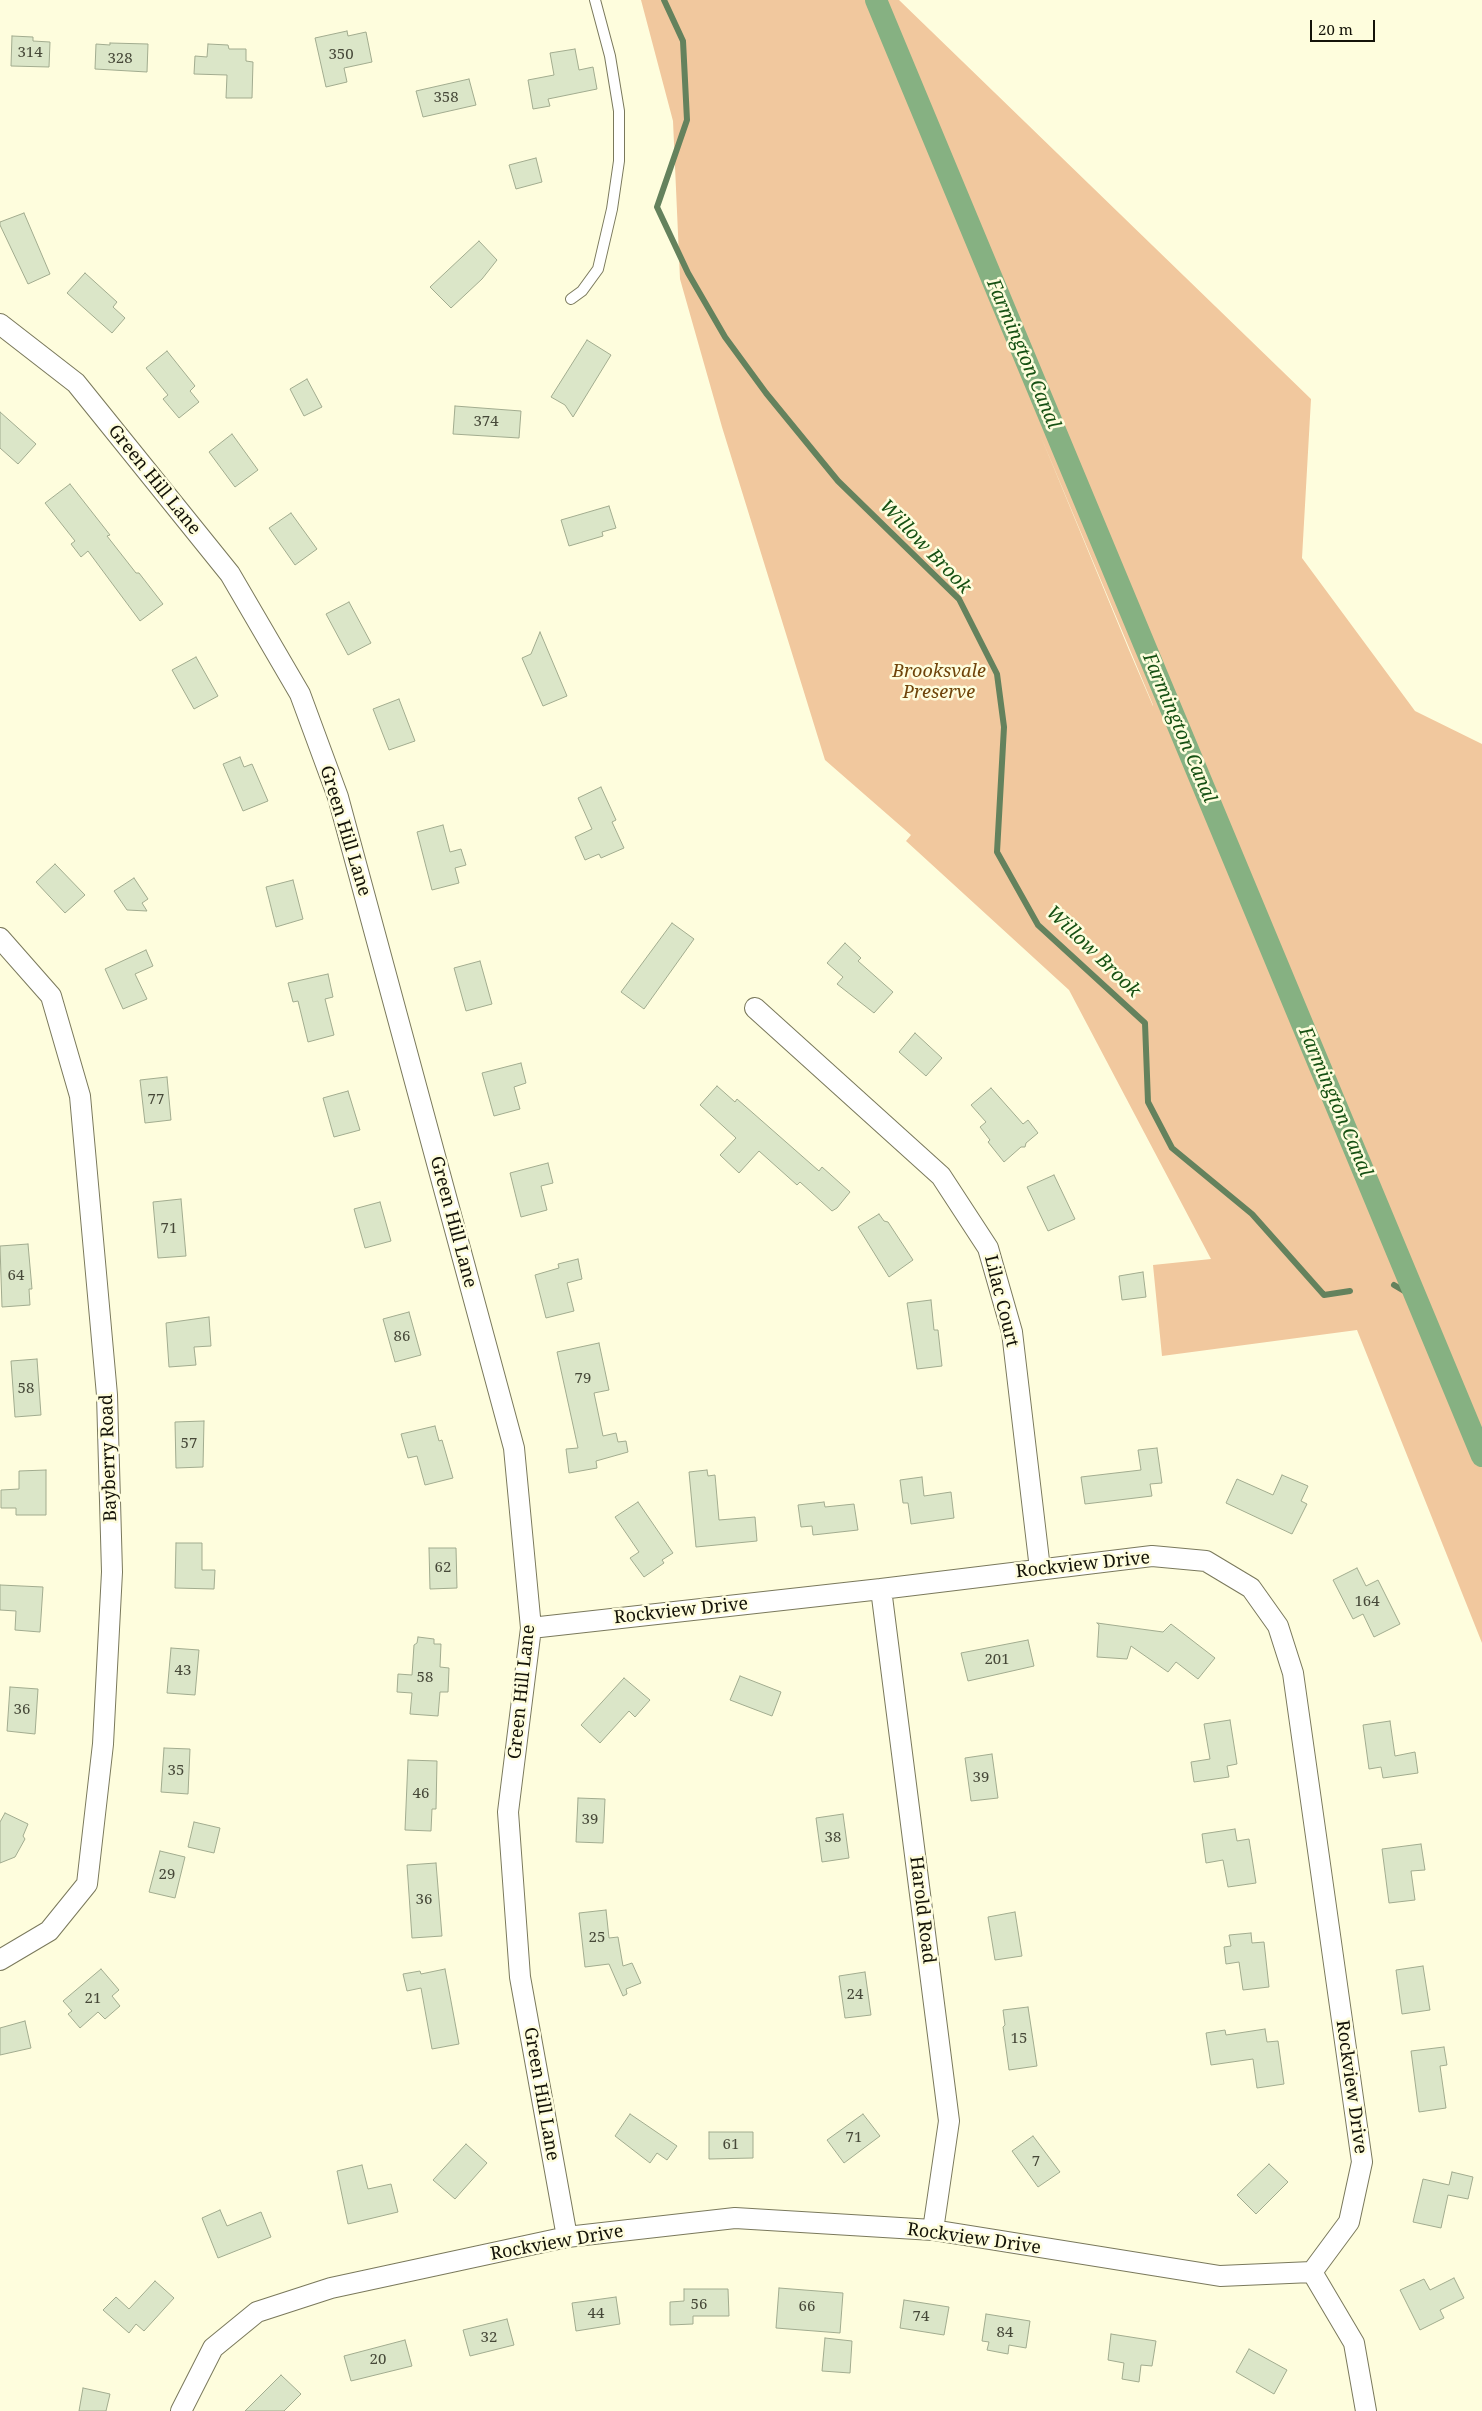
<!DOCTYPE html>
<html>
<head>
<meta charset="utf-8">
<style>
	body { margin:0 }
	#map { position:relative; width:1482px; height:2411px; overflow:hidden; background:#fefddd; font-family:"Noto Serif",serif }
	canvas { display:block }
	.scale { position:absolute; left:1310px; top:20px; width:65px; height:22px; box-sizing:border-box; border:2px solid #141308; border-top:0; padding-left:6px; font-size:15px; line-height:18px; white-space:nowrap; color:#141308; -webkit-text-stroke:4px #fefddd; paint-order:stroke }
</style>
</head>
<body>
<div id="map">
<canvas width="1482" height="2411"></canvas>
<div class="scale">20 m</div>
</div>
<script>
const g = document.querySelector('canvas').getContext('2d');
g.lineJoin = 'round';
function fill(path, color) { g.fillStyle = color; g.fill(path, 'evenodd'); }
const toPath = rows => new Path2D(rows.map(r => 'M' + r).join(''));
function strokePath(path, color, width, dash) { g.strokeStyle = color; g.lineWidth = width; g.lineCap = dash ? 'butt' : 'round'; g.setLineDash(dash || []); g.stroke(path); }
function label(font, color, halo, rows, align = 'center') {
  g.font = font + ' "Noto Serif",serif'; g.lineWidth = 5; g.setLineDash([]); g.textBaseline = 'middle'; g.strokeStyle = halo; g.fillStyle = color; for (const [text, x, y, turn = 0] of rows) {
    g.save(); g.translate(x, y); g.rotate((+turn || 0) * Math.PI / 180); g.textAlign = isNaN(turn) ? turn : align; if (halo) g.strokeText(text, 0, 0); g.fillText(text, 0, 0); g.restore();
  }
}
fill(toPath([
	[641,0,899,0,1311,399,1302,558,1415,711,1482,744,1482,1643,1357,1330,1162,1356,1153,1265,1211,1259,1069,990,906,841,911,835,825,760,722,427,680,279,673,121],
	[1039,432,1153,705,1153,706,1129,650]
]), '#f1c89e');
strokePath(toPath([
	[664,0,683,41,687,120,657,207,688,273,725,337,766,393,838,481,959,599,997,674,1004,727,997,852,1038,925,1145,1023,1148,1102,1172,1148,1252,1214,1324,1295,1350,1291],
	[1394,1285,1416,1298]
]), '#64825d', 6);
strokePath(toPath([
	[876,0,1482,1456]
]), '#86b182', 22);
const building = toPath([
	[347,31,348,36,366,32,372,62,344,68,347,82,326,87,315,38,347,31],
	[12,36,33,37,33,41,50,42,49,67,11,66,12,36],
	[110,43,148,44,147,72,95,69,96,44,110,45,110,43],
	[208,44,228,45,229,49,246,49,246,61,253,62,252,98,226,98,227,75,194,74,195,56,207,57,208,44],
	[575,49,579,70,593,67,597,89,548,99,550,106,533,109,528,80,554,75,550,53,575,49],
	[469,79,476,105,423,117,416,91,469,79],
	[536,158,542,182,516,189,509,165,536,158],
	[24,213,50,274,28,284,0,225,0,222,24,213],
	[479,241,497,260,482,279,451,308,430,287,479,241],
	[85,273,117,302,113,307,125,318,112,333,67,293,85,273],
	[587,340,611,355,573,417,565,405,551,397,587,340],
	[167,351,195,386,190,391,199,402,179,418,163,399,168,395,146,368,167,351],
	[307,379,322,407,304,416,290,389,307,379],
	[455,406,521,411,519,438,453,434,455,406],
	[0,412,36,444,18,464,0,448,0,412],
	[232,434,258,470,235,487,209,452,232,434],
	[70,484,110,535,107,536,136,573,139,573,163,604,140,621,88,551,81,557,71,544,75,541,45,503,70,484],
	[609,506,616,528,602,532,603,536,569,546,561,520,609,506],
	[291,513,317,549,295,565,269,528,291,513],
	[349,602,371,643,348,655,326,614,349,602],
	[540,632,567,696,543,706,522,658,531,654,540,632],
	[196,657,218,696,194,709,172,670,196,657],
	[399,699,415,741,389,750,373,709,399,699],
	[240,757,244,767,252,764,268,801,243,811,223,764,240,757],
	[601,787,616,820,612,822,624,848,601,858,599,854,585,860,575,837,592,829,578,798,601,787],
	[443,825,450,852,461,849,466,865,455,868,459,883,432,890,417,832,443,825],
	[55,864,85,895,65,913,36,882,55,864],
	[134,878,148,899,142,903,147,911,127,910,114,891,134,878],
	[293,880,303,919,276,927,266,887,293,880],
	[672,923,694,939,644,1009,621,992,672,923],
	[845,943,861,958,858,961,893,992,874,1013,837,984,843,977,827,963,845,943],
	[146,950,153,966,135,974,147,999,123,1009,105,969,146,950],
	[480,961,492,1004,466,1011,454,968,480,961],
	[328,974,333,997,325,999,334,1035,308,1042,298,1001,293,1002,288,983,328,974],
	[915,1033,942,1058,926,1076,899,1052,915,1033],
	[521,1063,526,1083,514,1087,520,1109,494,1116,482,1073,521,1063],
	[167,1077,171,1120,145,1123,140,1080,167,1077],
	[717,1086,735,1102,737,1099,819,1171,822,1167,850,1192,837,1208,832,1211,800,1182,797,1185,759,1151,739,1173,720,1155,736,1138,700,1105,717,1086],
	[991,1088,1023,1124,1028,1120,1038,1133,1026,1143,1025,1147,1021,1147,1004,1162,988,1142,990,1140,980,1127,986,1122,971,1105,991,1088],
	[348,1091,360,1130,334,1137,323,1098,348,1091],
	[548,1163,553,1183,541,1186,547,1210,521,1217,510,1173,548,1163],
	[1054,1175,1075,1219,1048,1231,1027,1187,1054,1175],
	[181,1199,186,1256,158,1258,153,1202,181,1199],
	[380,1202,391,1241,365,1248,354,1209,380,1202],
	[879,1214,884,1221,888,1222,913,1260,889,1277,858,1227,879,1214],
	[28,1244,32,1289,29,1289,30,1305,2,1307,0,1246,28,1244],
	[578,1259,582,1279,567,1283,574,1311,546,1318,535,1275,559,1268,558,1264,578,1259],
	[1143,1272,1146,1297,1122,1300,1119,1276,1143,1272],
	[931,1300,934,1330,938,1330,942,1366,917,1369,907,1303,931,1300],
	[409,1312,421,1355,395,1362,383,1319,409,1312],
	[209,1317,211,1346,194,1347,196,1365,169,1367,166,1323,209,1317],
	[599,1343,609,1390,594,1393,603,1436,616,1433,618,1442,626,1441,628,1452,596,1461,597,1468,569,1473,566,1449,578,1448,557,1352,599,1343],
	[37,1359,41,1415,15,1417,11,1361,37,1359],
	[204,1421,203,1467,176,1468,175,1422,204,1421],
	[435,1426,439,1441,442,1440,453,1478,425,1485,417,1456,408,1458,401,1434,435,1426],
	[1157,1448,1162,1483,1150,1484,1152,1496,1085,1504,1081,1477,1141,1470,1138,1450,1157,1448],
	[46,1470,46,1515,16,1515,16,1508,1,1508,1,1490,19,1489,19,1471,46,1470],
	[707,1470,708,1476,715,1475,719,1520,755,1517,757,1541,696,1547,689,1472,707,1470],
	[1282,1475,1308,1486,1301,1501,1307,1504,1292,1534,1226,1503,1237,1479,1273,1495,1282,1475],
	[922,1477,924,1496,951,1492,954,1518,911,1524,908,1503,903,1503,900,1480,922,1477],
	[638,1502,673,1553,662,1560,664,1563,644,1577,630,1558,639,1552,615,1517,638,1502],
	[824,1502,825,1507,854,1504,858,1530,813,1535,812,1526,801,1527,798,1505,824,1502],
	[176,1543,202,1543,202,1570,215,1570,214,1589,175,1588,176,1543],
	[429,1548,456,1548,457,1588,430,1589,429,1548],
	[1357,1568,1366,1586,1378,1580,1400,1624,1374,1637,1363,1614,1353,1619,1333,1580,1357,1568],
	[0,1585,43,1587,40,1632,15,1630,16,1611,0,1610,0,1585],
	[1097,1623,1163,1632,1171,1624,1215,1658,1198,1679,1176,1662,1168,1672,1131,1646,1127,1659,1097,1657,1099,1625,1097,1623],
	[418,1637,434,1639,434,1644,441,1644,440,1667,449,1668,448,1692,440,1692,438,1716,410,1714,412,1693,397,1692,398,1674,412,1675,414,1645,417,1643,418,1637],
	[1028,1640,1034,1666,968,1681,961,1653,1028,1640],
	[171,1648,199,1650,195,1695,167,1693,171,1648],
	[740,1676,781,1692,772,1716,730,1700,740,1676],
	[624,1678,650,1700,635,1717,629,1711,600,1743,581,1725,624,1678],
	[10,1687,38,1689,35,1734,7,1731,10,1687],
	[1230,1720,1237,1764,1227,1766,1229,1777,1194,1782,1191,1762,1210,1759,1204,1724,1230,1720],
	[1390,1721,1395,1756,1415,1752,1418,1773,1383,1778,1381,1767,1369,1769,1363,1725,1390,1721],
	[164,1748,190,1749,188,1794,161,1792,164,1748],
	[992,1754,998,1798,971,1801,965,1758,992,1754],
	[408,1760,437,1761,436,1809,432,1809,431,1831,405,1830,408,1760],
	[578,1798,605,1799,603,1843,576,1842,578,1798],
	[5,1813,28,1824,23,1836,25,1839,15,1857,0,1863,0,1822,5,1813],
	[843,1814,849,1858,822,1862,816,1818,843,1814],
	[194,1822,220,1828,214,1853,188,1847,194,1822],
	[1235,1829,1237,1841,1249,1839,1256,1883,1228,1887,1223,1860,1206,1863,1202,1834,1235,1829],
	[1421,1844,1425,1870,1411,1871,1415,1900,1389,1903,1382,1849,1421,1844],
	[160,1851,185,1857,175,1898,149,1892,160,1851],
	[436,1863,442,1936,412,1938,407,1865,436,1863],
	[606,1910,609,1938,618,1937,623,1966,632,1963,641,1983,626,1989,627,1994,623,1996,609,1964,585,1967,579,1913,606,1910],
	[1015,1912,1022,1956,995,1960,988,1917,1015,1912],
	[1251,1933,1252,1943,1264,1942,1269,1987,1243,1990,1239,1962,1226,1964,1224,1947,1231,1946,1229,1935,1251,1933],
	[1423,1966,1430,2010,1402,2014,1396,1970,1423,1966],
	[101,1969,119,1990,112,1996,120,2006,105,2019,98,2012,80,2028,68,2014,72,2011,63,2001,101,1969],
	[445,1969,459,2044,432,2049,421,1988,407,1991,403,1974,420,1971,421,1974,445,1969],
	[865,1972,871,2015,845,2018,839,1976,865,1972],
	[1028,2007,1037,2066,1009,2070,1003,2027,1005,2025,1003,2010,1028,2007],
	[25,2021,31,2048,0,2055,0,2028,25,2021],
	[1265,2029,1267,2042,1278,2041,1284,2084,1257,2088,1253,2059,1211,2065,1206,2033,1225,2030,1226,2035,1265,2029],
	[1444,2047,1447,2065,1440,2066,1446,2108,1419,2112,1411,2051,1444,2047],
	[630,2114,677,2146,667,2160,657,2153,650,2163,615,2136,630,2114],
	[863,2114,880,2136,844,2163,827,2140,863,2114],
	[709,2132,753,2132,753,2158,709,2159,709,2132],
	[1033,2136,1060,2172,1038,2187,1012,2151,1033,2136],
	[466,2144,487,2163,455,2199,433,2180,466,2144],
	[1269,2164,1288,2182,1256,2214,1237,2195,1269,2164],
	[362,2165,368,2189,391,2184,398,2212,348,2224,337,2171,362,2165],
	[1452,2172,1473,2177,1468,2199,1448,2195,1441,2228,1413,2222,1423,2179,1449,2185,1452,2172],
	[220,2210,227,2226,261,2212,271,2237,218,2258,202,2218,220,2210],
	[1454,2278,1464,2298,1440,2310,1444,2318,1420,2330,1400,2290,1424,2279,1430,2290,1454,2278],
	[155,2281,174,2298,144,2331,136,2324,129,2333,103,2310,116,2297,129,2309,155,2281],
	[779,2288,843,2293,840,2333,776,2328,779,2288],
	[684,2289,728,2289,729,2316,693,2316,693,2324,670,2325,670,2302,684,2301,684,2289],
	[616,2297,620,2324,576,2331,572,2303,616,2297],
	[904,2300,949,2307,944,2335,900,2328,904,2300],
	[986,2314,1030,2321,1026,2348,1009,2345,1008,2354,987,2350,989,2342,982,2341,986,2314],
	[507,2319,514,2345,470,2356,463,2330,507,2319],
	[1111,2334,1156,2341,1152,2366,1141,2365,1139,2382,1122,2379,1124,2363,1108,2360,1111,2334],
	[825,2338,852,2341,850,2373,822,2371,825,2338],
	[405,2340,412,2366,351,2381,344,2356,405,2340],
	[1249,2349,1287,2370,1274,2394,1236,2372,1249,2349],
	[281,2375,301,2394,284,2411,245,2411,281,2375],
	[83,2388,110,2394,106,2411,79,2411,83,2388]
]);
fill(building, '#dbe6c8');
strokePath(building, '#a2ac8f', 1);
const lane = toPath([
	[571,299,582,291,598,269,612,209,619,161,619,111,610,56,595,0]
]);
const street = toPath([
	[0,324,76,383,230,574,300,694,338,797,514,1448,531,1628,508,1812,520,1977,567,2237],
	[0,938,51,996,80,1096,107,1395,112,1572,103,1744,87,1884,49,1931,0,1960],
	[755,1008,941,1176,988,1248,1012,1332,1040,1569],
	[881,1589,949,2121,933,2230],
	[1312,2272,1354,2343,1366,2411],
	[181,2411,213,2348,257,2312,331,2288,567,2237,735,2218,933,2230,1220,2276,1312,2272,1349,2222,1362,2162,1293,1673,1278,1626,1251,1588,1206,1561,1152,1556,881,1589,531,1628]
]);
strokePath(lane, '#7a795c', 12);
strokePath(street, '#7a795c', 22);
strokePath(lane, '#fff', 10);
strokePath(street, '#fff', 20);
label('15px', '#464838', null, [
	["314",30,53],
	["350",341,55],
	["328",120,59],
	["358",446,98],
	["374",486,422],
	["77",156,1100],
	["71",169,1229],
	["64",16,1276],
	["86",402,1337],
	["79",583,1379],
	["58",26,1389],
	["57",189,1444],
	["62",443,1568],
	["164",1367,1602],
	["201",997,1660],
	["43",183,1671],
	["58",425,1678],
	["36",22,1710],
	["35",176,1771],
	["39",981,1778],
	["46",421,1794],
	["39",590,1820],
	["38",833,1838],
	["29",167,1875],
	["36",424,1900],
	["25",597,1938],
	["24",855,1995],
	["21",93,1999],
	["15",1019,2039],
	["71",854,2138],
	["61",731,2145],
	["7",1036,2162],
	["56",699,2305],
	["66",807,2307],
	["44",596,2314],
	["74",921,2317],
	["84",1005,2333],
	["32",489,2338],
	["20",378,2360]
]);
label('18px', '#141308', '#fefddd', [
	["Green Hill Lane",154,480,51],
	["Green Hill Lane",345,831,73],
	["Green Hill Lane",453,1222,75],
	["Lilac Court",1001,1301,76],
	["Bayberry Road",109,1458,-92],
	["Rockview Drive",1083,1565,-6],
	["Rockview Drive",681,1611,-6],
	["Green Hill Lane",522,1692,-84],
	["Harold Road",922,1910,83],
	["Rockview Drive",1351,2087,82],
	["Green Hill Lane",541,2094,80],
	["Rockview Drive",974,2239,8],
	["Rockview Drive",557,2243,-10]
]);
label('italic 18px', '#6e4309', '#fefddd', [
	["Brooksvale",939,672],
	["Preserve",939,693]
]);
label('italic 19px', '#165113', '#fefddd', [
	["Farmington Canal",1023,354,67],
	["Willow Brook",925,547,46],
	["Farmington Canal",1179,728,67],
	["Willow Brook",1093,952,44],
	["Farmington Canal",1335,1102,67]
]);
</script>
</body>
</html>
